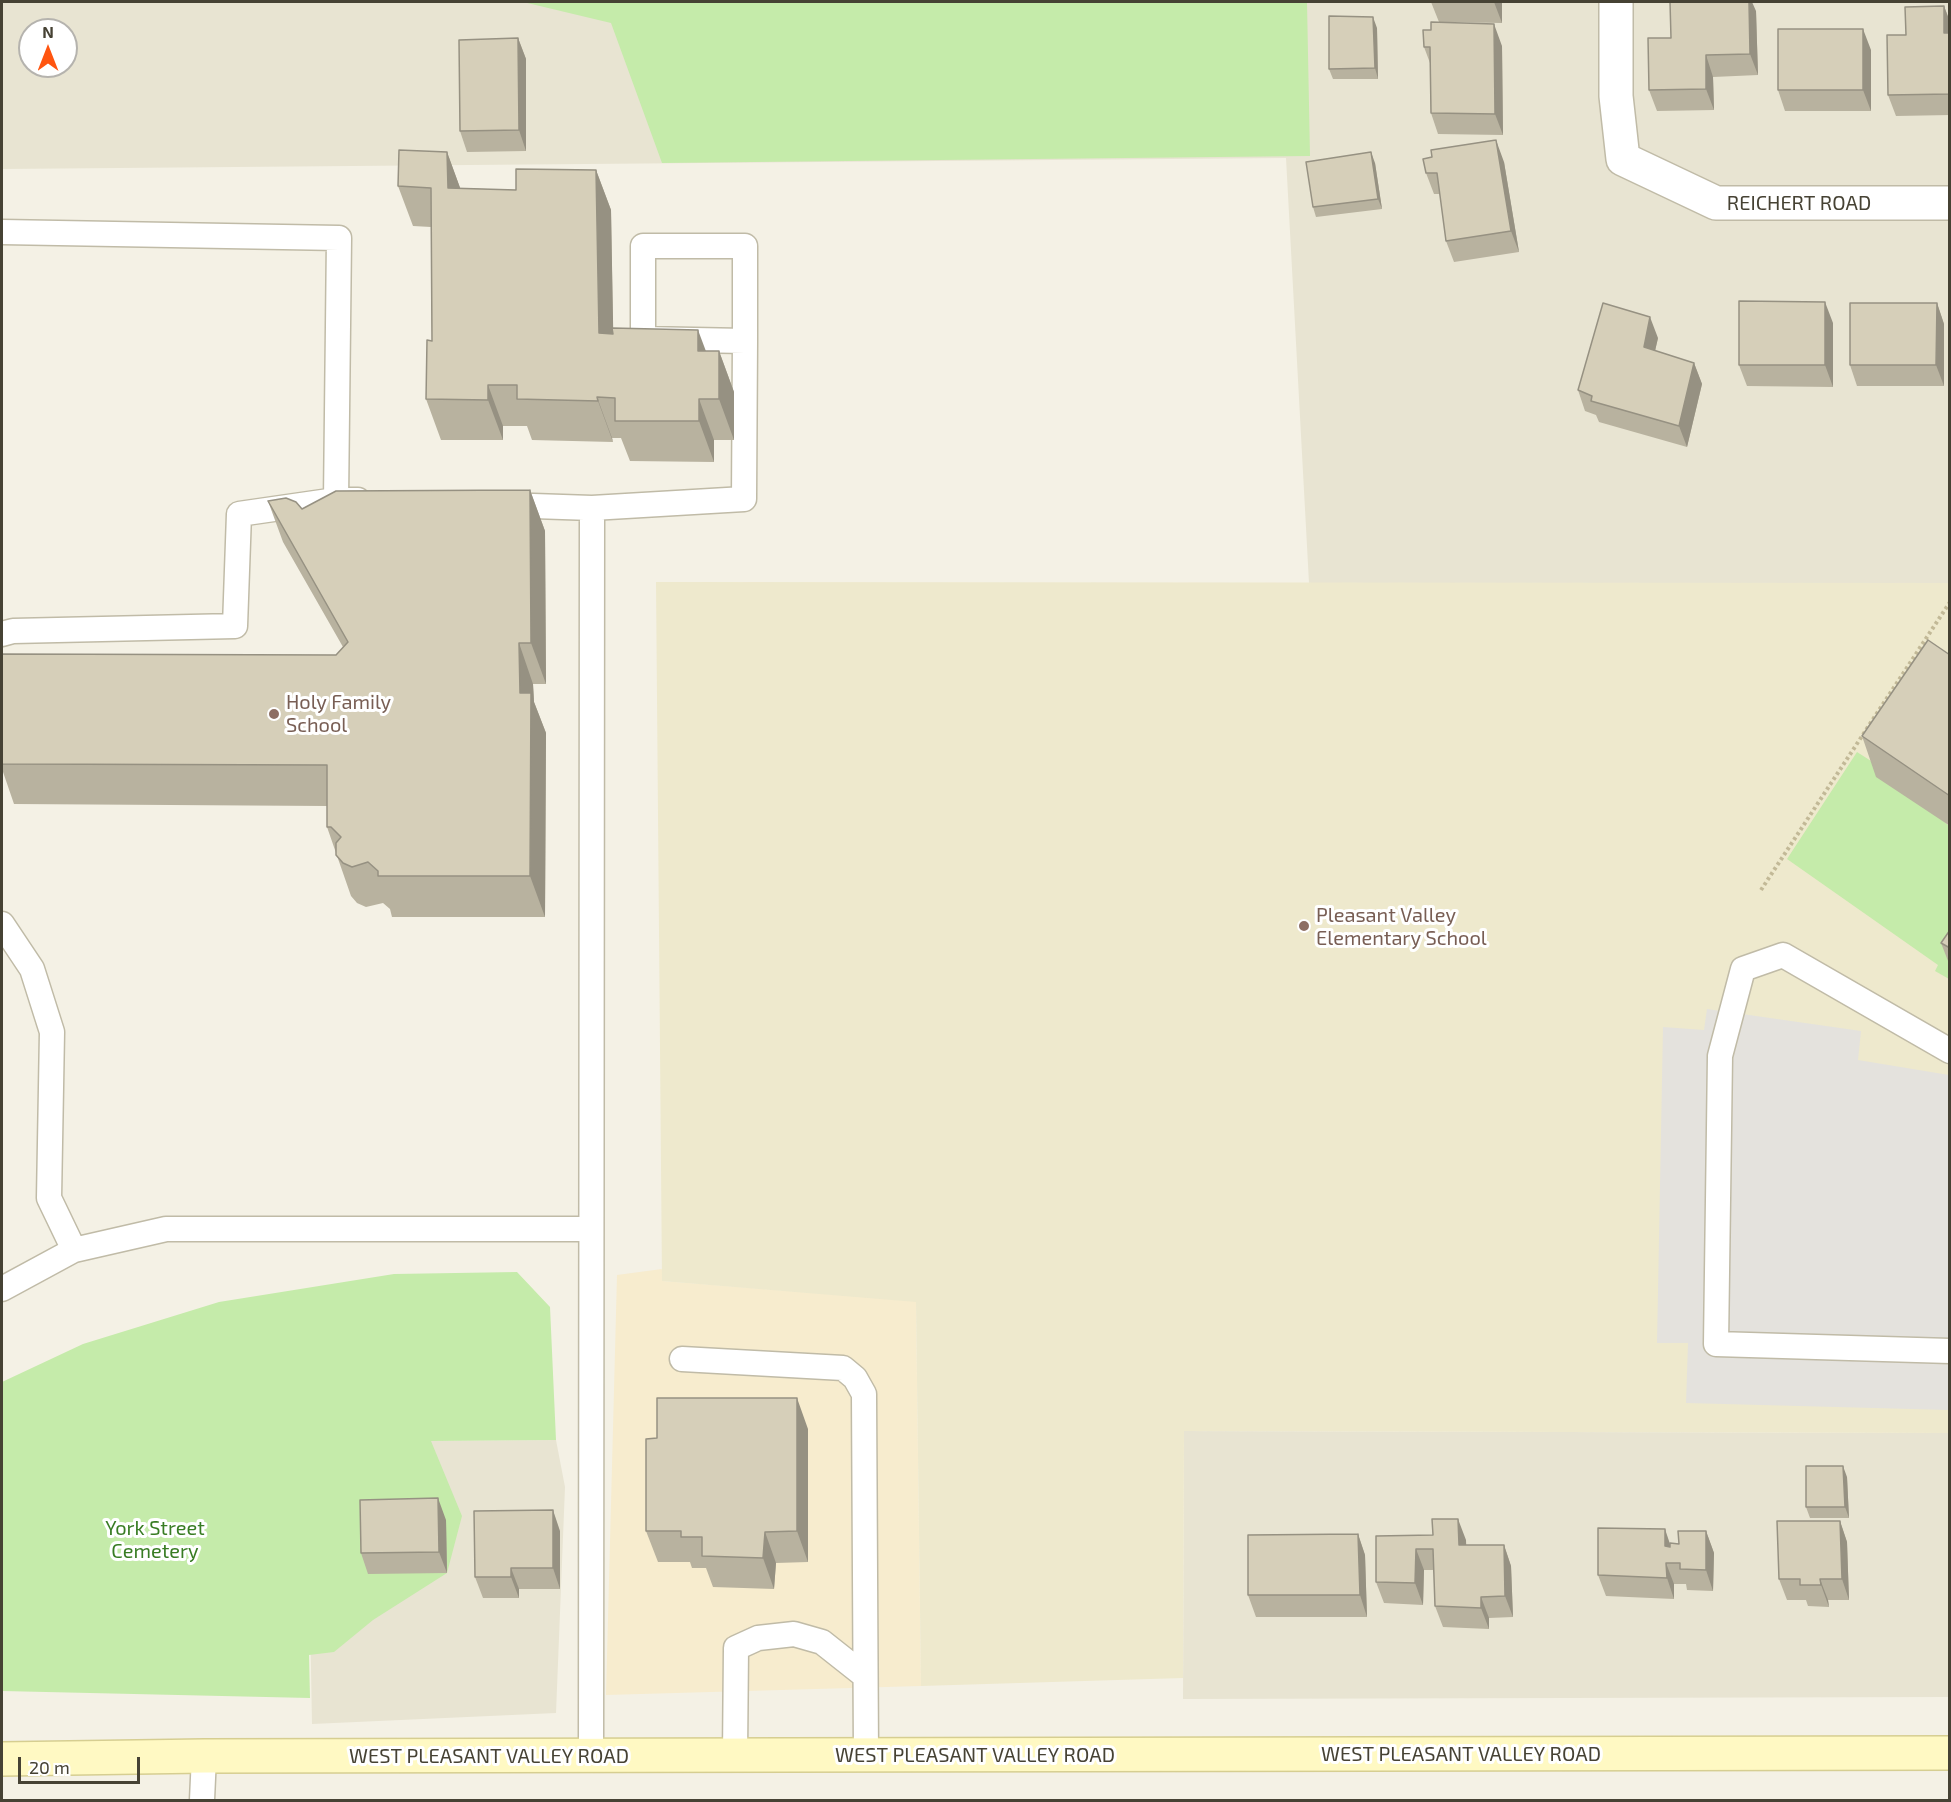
<!DOCTYPE html>
<html>
<head>
<meta charset="utf-8">
<style>
	body { margin:0 }
	#map { position:relative; width:1951px; height:1802px; overflow:hidden; background:#f4f1e5; font-family:"Exo 2",sans-serif }
	canvas { display:block }
	.frame { position:absolute; inset:0; border:3px solid #464234; pointer-events:none }
	.north { position:absolute; left:18px; top:18px; width:60px; height:60px; box-sizing:border-box; background:#fff; border:2px solid #b5b3ae; border-radius:50%; rotate:0deg; font-size:16px; font-weight:700; line-height:24px; text-align:center; color:#464234 }
	.north::after { content:''; display:block; margin:auto; width:21px; height:27px; background:#ff5510; clip-path:polygon(50% 0,100% 100%,50% 72%,0 100%) }
	.scale { position:absolute; left:18px; top:1757px; width:122px; height:27px; box-sizing:border-box; border:3px solid #464234; border-top:0; padding-left:8px; font-size:18px; line-height:21px; white-space:nowrap; color:#464234; -webkit-text-stroke:4px #fff; paint-order:stroke }
</style>
</head>
<body>
<div id="map">
<canvas width="1951" height="1802"></canvas>
<div class="frame"></div>
<div class="north">N</div>
<div class="scale">20 m</div>
</div>
<script>
const g = document.querySelector('canvas').getContext('2d');
g.lineJoin = 'round';
function fill(path, color) { g.fillStyle = color; g.fill(path, 'evenodd'); }
const toPath = rows => new Path2D(rows.map(r => 'M' + r).join(''));
function strokePath(path, color, width, dash) { g.strokeStyle = color; g.lineWidth = width; g.lineCap = dash ? 'butt' : 'round'; g.setLineDash(dash || []); g.stroke(path); }
function label(font, color, halo, rows, align = 'center') {
  g.font = font + ' "Exo 2",sans-serif'; g.lineWidth = 6; g.setLineDash([]); g.textBaseline = 'middle'; g.strokeStyle = halo; g.fillStyle = color; for (const [text, x, y, turn = 0] of rows) {
    g.save(); g.translate(x, y); g.rotate((+turn || 0) * Math.PI / 180); g.textAlign = isNaN(turn) ? turn : align; if (halo) g.strokeText(text, 0, 0); g.fillText(text, 0, 0); g.restore();
  }
}
fill(toPath([
	[2,2,1949,2,1949,583,1309,583,1286,158,2,169],
	[30,30,66,30,66,66,30,66],
	[1184,1431,1949,1433,1949,1697,1183,1699],
	[556,1440,565,1487,556,1713,312,1724,307,1442]
]), '#e8e4d2');
fill(toPath([
	[662,1269,663,1281,916,1301,921,1686,606,1695,617,1275]
]), '#f7ecce');
fill(toPath([
	[656,582,1949,583,1949,1433,1184,1431,1183,1678,921,1686,916,1302,662,1281]
]), '#eee9cd');
fill(toPath([
	[523,2,1307,2,1310,156,662,163,611,23],
	[1857,752,1882,768,1949,826,1949,979,1935,971,1938,965,1787,859],
	[517,1272,550,1307,556,1440,431,1441,462,1516,447,1573,373,1620,334,1652,309,1655,310,1698,2,1691,2,1382,83,1344,219,1302,394,1274]
]), '#c5ebaa');
fill(toPath([
	[1707,1009,1861,1031,1858,1060,1949,1075,1949,1410,1686,1403,1688,1343,1657,1343,1663,1027,1704,1030]
]), '#e4e2dd');
const lane = toPath([
	[2,232,339,238,336,500,358,500],
	[504,505,592,508,744,499,745,341,745,246,643,246,643,339,745,341],
	[2,634,13,631,235,626,239,514,336,500],
	[2,924,32,969,52,1032,49,1198,74,1250],
	[1950,1051,1783,955,1743,969,1720,1056,1716,1344,1950,1351],
	[2,1289,74,1250,166,1229,591,1229],
	[682,1359,843,1368,855,1378,864,1394,866,1755],
	[591,1755,592,508],
	[735,1755,736,1648,758,1638,794,1634,822,1642,865,1676],
	[202,1800,204,1756]
]);
const street = toPath([
	[1616,2,1616,96,1623,159,1716,203,1950,203]
]);
const secondary = toPath([
	[2,1759,204,1756,1950,1753]
]);
strokePath(lane, '#c0bba7', 27);
strokePath(street, '#c0bba7', 36);
strokePath(secondary, '#d6ce91', 36);
strokePath(toPath([
	[1761,890,1950,602]
]), '#c2b997', 4, [3, 3]);
strokePath(lane, '#fff', 24);
strokePath(street, '#fff', 33);
strokePath(secondary, '#fff9c3', 33);
fill(toPath([
	[1431,2,1502,2,1502,23,1439,22],
	[1944,6,1950,22,1950,115,1896,116,1888,95,1906,35],
	[1756,11,1758,75,1713,77,1714,110,1657,111,1649,90,1671,38],
	[1377,28,1378,79,1333,79,1329,69],
	[1431,30,1502,46,1503,135,1438,134,1431,113,1430,63,1424,47],
	[518,38,526,59,526,151,467,152,460,131],
	[1871,50,1871,111,1785,111,1778,90],
	[447,152,460,188,516,190,596,170,611,210,613,329,706,351,719,351,734,392,734,440,714,440,714,462,630,461,621,438,612,438,613,442,532,440,527,426,503,426,503,440,441,440,426,399,432,341,431,227,413,226,398,186],
	[1504,162,1519,252,1454,262,1446,241,1440,194,1434,194,1426,173],
	[1375,163,1382,209,1316,217,1313,207],
	[1937,303,1944,324,1944,386,1857,386,1850,365],
	[1833,323,1833,387,1747,386,1739,365],
	[1658,338,1655,351,1694,363,1702,384,1687,447,1599,422,1596,415,1585,411,1578,390],
	[530,490,545,531,546,684,533,684,534,702,546,733,545,917,392,917,390,909,383,903,366,907,357,903,351,896,327,827,327,806,14,804,2,769,2,654,336,655,343,647,283,542,268,501,302,509],
	[1950,655,1950,826,1876,777,1862,736],
	[1950,930,1950,966,1941,943],
	[808,1429,808,1562,776,1563,774,1589,713,1587,706,1568,692,1568,690,1562,658,1562,646,1531],
	[1847,1477,1849,1518,1810,1518,1806,1507],
	[446,1520,447,1573,368,1574,361,1553],
	[1840,1521,1847,1542,1849,1600,1828,1600,1829,1607,1808,1606,1806,1600,1787,1600,1779,1579],
	[560,1531,560,1589,519,1589,519,1598,483,1598,475,1577],
	[1706,1531,1714,1553,1713,1591,1687,1590,1686,1584,1674,1584,1674,1599,1606,1596,1598,1575,1679,1544],
	[1358,1534,1365,1555,1367,1617,1256,1617,1248,1595],
	[1376,1536,1466,1540,1466,1545,1504,1545,1511,1566,1513,1617,1489,1618,1489,1629,1443,1627,1435,1606,1434,1570,1424,1570,1423,1605,1384,1603,1376,1582]
]), '#b8b29f');
fill(toPath([
	[1494,2,1502,2,1502,23],
	[1749,2,1752,2,1756,11,1758,75,1750,54],
	[1944,6,1950,22,1950,48,1944,33],
	[1373,17,1377,28,1378,79,1375,68],
	[1494,24,1502,46,1503,135,1495,114],
	[1863,29,1871,50,1871,111,1863,90],
	[518,38,526,59,526,151,519,130],
	[1706,55,1713,77,1714,110,1706,89],
	[1496,140,1504,162,1519,252,1511,231],
	[447,152,462,193,448,188],
	[1371,152,1375,163,1382,209,1378,199],
	[596,170,611,210,614,374,599,333],
	[1825,302,1833,323,1833,387,1825,365],
	[1937,303,1944,324,1944,386,1936,365],
	[1650,317,1658,338,1651,368,1644,347],
	[698,330,713,370,698,351],
	[719,351,734,392,734,440,719,399],
	[1694,363,1702,384,1687,447,1679,426],
	[488,385,503,426,503,440,488,400],
	[597,397,612,438,613,442,598,401],
	[699,399,714,440,714,462,699,421],
	[530,490,545,531,546,684,531,643],
	[519,643,533,684,534,702,546,733,545,917,530,876,520,693],
	[797,1398,808,1429,808,1562,797,1531],
	[1843,1466,1847,1477,1849,1518,1845,1507],
	[438,1498,446,1520,447,1573,439,1552],
	[553,1510,560,1531,560,1589,553,1568],
	[1458,1519,1466,1540,1467,1566,1459,1545],
	[1840,1521,1847,1542,1849,1600,1842,1579],
	[1665,1529,1672,1550,1665,1546],
	[1706,1531,1714,1553,1713,1591,1706,1570],
	[765,1532,776,1563,774,1589,763,1558],
	[1358,1534,1365,1555,1367,1617,1360,1595],
	[1504,1545,1511,1566,1513,1617,1505,1596],
	[1416,1549,1424,1570,1423,1605,1415,1583],
	[1666,1563,1674,1584,1674,1599,1667,1578],
	[511,1568,519,1589,519,1598,511,1577],
	[1820,1579,1828,1600,1829,1607,1821,1585],
	[1481,1597,1489,1618,1489,1629,1481,1608]
]), '#969182');
const building = toPath([
	[1670,2,1749,2,1750,54,1706,55,1706,89,1649,90,1648,38,1671,38,1670,2],
	[1944,6,1944,33,1950,33,1950,94,1888,95,1887,35,1906,35,1905,7,1944,6],
	[1329,16,1373,17,1375,68,1329,69,1329,16],
	[1431,22,1494,24,1495,114,1431,113,1430,47,1424,47,1423,30,1431,30,1431,22],
	[1778,29,1863,29,1863,90,1778,90,1778,29],
	[518,38,519,130,460,131,459,40,518,38],
	[1496,140,1511,231,1446,241,1437,173,1426,173,1423,159,1432,157,1431,150,1496,140],
	[399,150,447,152,448,188,516,190,516,169,596,170,599,333,613,334,612,328,698,330,698,351,719,351,719,399,699,399,699,421,615,421,615,398,597,397,598,401,517,399,517,385,488,385,488,400,426,399,427,340,432,341,431,188,398,186,399,150],
	[1371,152,1378,199,1313,207,1306,162,1371,152],
	[1739,301,1825,302,1825,365,1739,365,1739,301],
	[1603,303,1650,317,1644,347,1694,363,1679,426,1591,401,1592,396,1578,390,1603,303],
	[1850,303,1937,303,1936,365,1850,365,1850,303],
	[530,490,531,643,519,643,520,693,531,693,530,876,378,876,378,871,368,862,352,867,343,863,336,855,336,843,341,837,331,827,327,827,327,765,2,764,2,654,336,655,348,642,268,501,286,498,296,502,302,509,336,491,530,490],
	[1928,640,1950,655,1950,796,1862,736,1928,640],
	[1950,930,1950,948,1941,943,1950,930],
	[657,1398,797,1398,797,1531,765,1532,763,1558,702,1556,702,1537,681,1537,681,1531,646,1531,646,1439,657,1438,657,1398],
	[1806,1466,1843,1466,1845,1507,1806,1507,1806,1466],
	[438,1498,439,1552,361,1553,360,1500,438,1498],
	[553,1510,553,1568,511,1568,511,1577,475,1577,474,1511,553,1510],
	[1432,1519,1458,1519,1459,1545,1504,1545,1505,1596,1481,1597,1481,1608,1435,1606,1433,1549,1416,1549,1415,1583,1376,1582,1376,1536,1433,1535,1432,1519],
	[1777,1521,1840,1521,1842,1579,1820,1579,1821,1585,1800,1585,1800,1579,1779,1579,1777,1521],
	[1598,1528,1665,1529,1665,1546,1670,1547,1670,1543,1679,1544,1678,1531,1706,1531,1706,1570,1680,1569,1680,1563,1666,1563,1667,1578,1598,1575,1598,1528],
	[1358,1534,1360,1595,1248,1595,1248,1535,1358,1534]
]);
fill(building, '#d6cfb9');
strokePath(building, '#969182', 1.5);
for (const [x, y, r, color] of [
	[274,714,6,"#8d6e63"],
	[1304,926,6,"#8d6e63"]
]) { const dot = new Path2D(); dot.arc(x, y, r, 0, 2 * Math.PI); g.fillStyle = color; g.fill(dot); strokePath(dot, '#fff', 2); }
label('20px', '#464234', '#fff', [
	["REICHERT ROAD",1799,203],
	["WEST PLEASANT VALLEY ROAD",1461,1754],
	["WEST PLEASANT VALLEY ROAD",975,1755],
	["WEST PLEASANT VALLEY ROAD",489,1756]
]);
label('20px', '#785e54', '#fff', [
	["Holy Family",286,702],
	["School",286,725],
	["Pleasant Valley",1316,915],
	["Elementary School",1316,938]
], 'left');
label('20px', '#387c23', '#fff', [
	["York Street",155,1528],
	["Cemetery",155,1551]
]);
</script>
</body>
</html>
